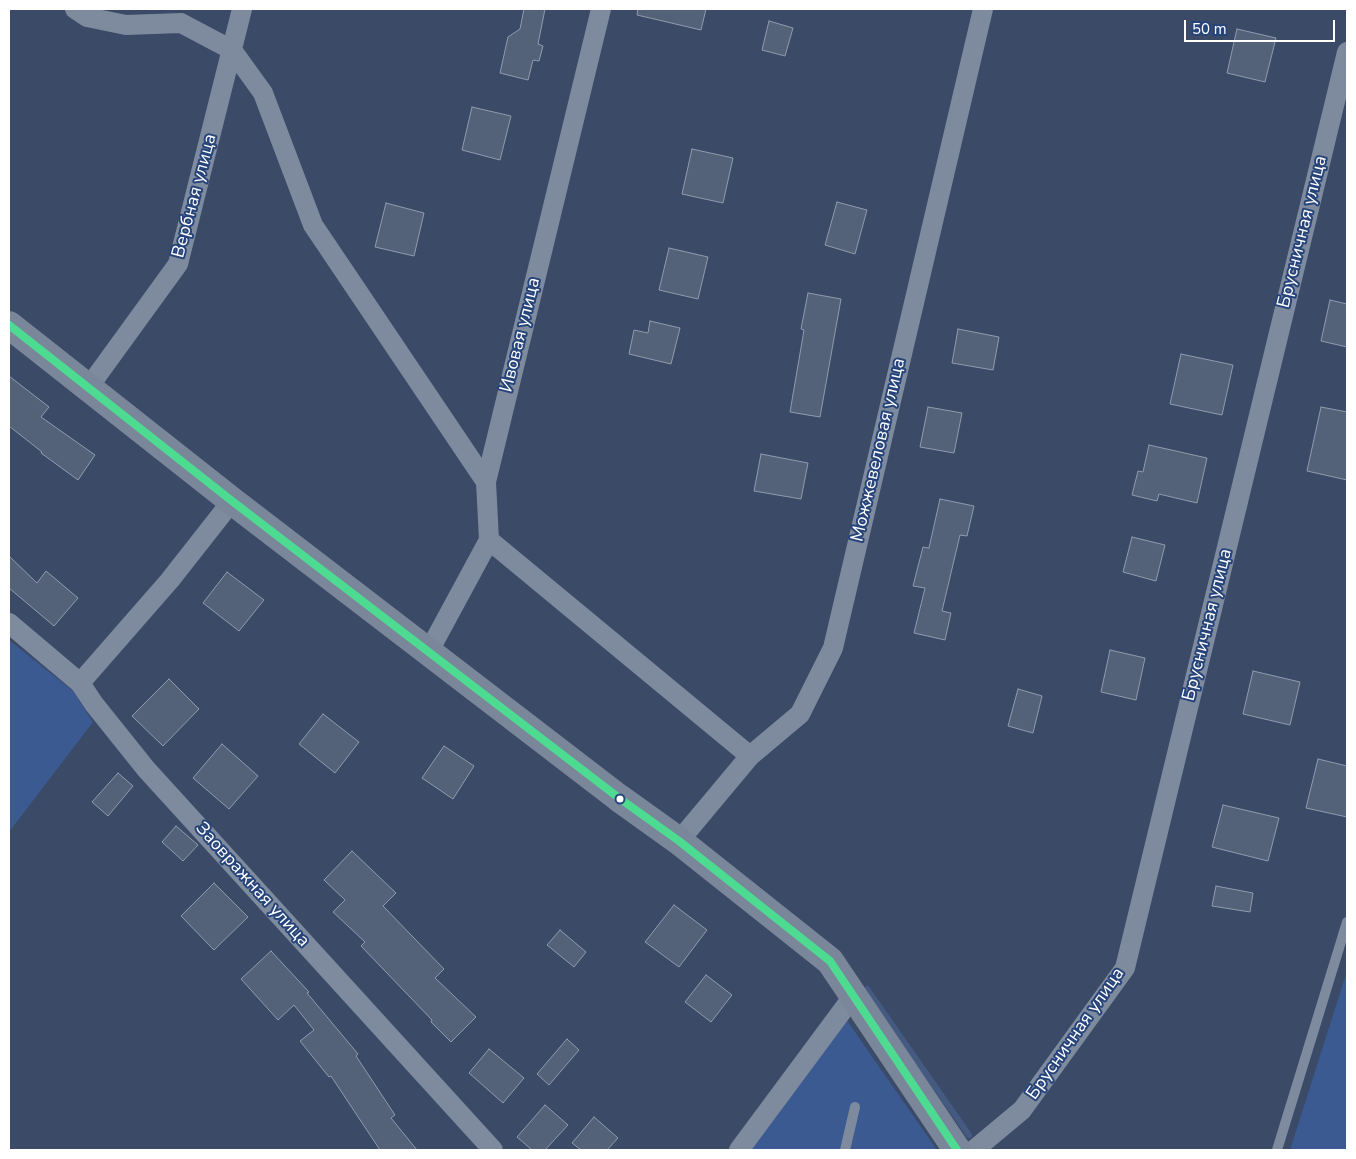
<!DOCTYPE html>
<html>
<head>
<meta charset="utf-8">
<style>
	body { margin:0 }
	#map { position:relative; width:1356px; height:1159px; overflow:hidden; background:#3a4a67; font-family:"Nunito Sans",sans-serif }
	canvas { display:block }
	.frame { position:absolute; inset:0; border:10px solid #fff; pointer-events:none }
	.scale { position:absolute; left:1184px; top:20px; width:151px; height:22px; box-sizing:border-box; border:2px solid #fff; border-top:0; padding-left:6px; font-size:15px; line-height:18px; white-space:nowrap; color:#fff; -webkit-text-stroke:4px #27447a; paint-order:stroke }
</style>
</head>
<body>
<div id="map">
<canvas width="1356" height="1159"></canvas>
<div class="frame"></div>
<div class="scale">50 m</div>
</div>
<script>
const g = document.querySelector('canvas').getContext('2d');
g.lineJoin = 'round';
function fill(path, color) { g.fillStyle = color; g.fill(path, 'evenodd'); }
const toPath = rows => new Path2D(rows.map(r => 'M' + r).join(''));
function strokePath(path, color, width, dash) { g.strokeStyle = color; g.lineWidth = width; g.lineCap = dash ? 'butt' : 'round'; g.setLineDash(dash || []); g.stroke(path); }
function label(font, color, halo, rows, align = 'center') {
  g.font = font + ' "Nunito Sans",sans-serif'; g.lineWidth = 4; g.setLineDash([]); g.textBaseline = 'middle'; g.strokeStyle = halo; g.fillStyle = color; for (const [text, x, y, turn = 0] of rows) {
    g.save(); g.translate(x, y); g.rotate((+turn || 0) * Math.PI / 180); g.textAlign = isNaN(turn) ? turn : align; if (halo) g.strokeText(text, 0, 0); g.fillText(text, 0, 0); g.restore();
  }
}
fill(toPath([
	[9,640,73,691,93,722,9,832],
	[1347,971,1347,1150,1290,1150],
	[846,1019,937,1150,747,1150]
]), '#3b5a91');
strokePath(toPath([
	[867,989,969,1135]
]), '#455a80', 6);
const building = toPath([
	[524,9,545,9,538,44,543,46,539,61,533,60,528,80,500,73,508,37,520,29,524,9],
	[638,9,706,9,701,30,637,15,638,9],
	[769,21,793,28,785,56,762,50,769,21],
	[1237,29,1276,38,1265,82,1227,73,1237,29],
	[472,107,511,116,500,160,462,150,472,107],
	[692,149,733,158,723,203,682,194,692,149],
	[837,202,867,210,855,254,825,245,837,202],
	[386,203,424,213,414,256,375,247,386,203],
	[669,248,708,257,698,299,659,290,669,248],
	[808,293,841,299,820,417,790,412,804,330,801,329,808,293],
	[1330,300,1347,304,1347,347,1321,341,1330,300],
	[650,321,680,328,671,364,629,354,634,330,648,333,650,321],
	[958,329,999,337,993,370,952,363,958,329],
	[1181,354,1233,365,1222,415,1170,404,1181,354],
	[9,376,49,407,41,417,95,455,78,480,41,453,42,452,9,426,9,376],
	[928,407,962,413,954,453,920,447,928,407],
	[1321,407,1347,412,1347,480,1307,471,1321,407],
	[1149,445,1207,458,1197,503,1159,494,1157,501,1132,495,1138,471,1143,472,1149,445],
	[761,454,808,463,801,499,754,491,761,454],
	[940,499,974,506,967,536,960,535,942,611,951,613,945,640,914,633,925,588,913,586,923,547,929,548,940,499],
	[1132,537,1165,545,1156,581,1123,572,1132,537],
	[9,556,37,583,46,571,78,598,54,626,9,588,9,556],
	[227,572,264,600,239,631,203,603,227,572],
	[1110,650,1145,658,1136,700,1101,692,1110,650],
	[1253,671,1300,682,1290,725,1243,714,1253,671],
	[169,679,199,709,163,746,132,716,169,679],
	[1018,689,1042,696,1033,733,1008,726,1018,689],
	[323,714,359,742,335,773,299,744,323,714],
	[222,744,258,776,229,809,193,778,222,744],
	[444,746,474,766,453,799,422,778,444,746],
	[1318,759,1347,766,1347,817,1306,808,1318,759],
	[118,773,133,786,108,816,92,802,118,773],
	[1223,805,1279,818,1268,861,1212,847,1223,805],
	[176,826,198,845,183,861,162,842,176,826],
	[352,851,396,893,383,906,444,969,435,978,476,1017,451,1042,431,1022,432,1020,361,946,365,942,333,912,345,900,324,880,352,851],
	[214,883,248,917,214,950,181,916,214,883],
	[1216,886,1253,893,1250,912,1212,906,1216,886],
	[674,905,707,930,679,967,645,942,674,905],
	[560,930,586,952,574,967,547,945,560,930],
	[271,951,309,992,307,993,358,1054,356,1056,395,1115,391,1118,417,1150,380,1150,331,1076,329,1077,300,1041,314,1030,294,1005,278,1020,241,979,271,951],
	[706,975,732,995,711,1022,685,1002,706,975],
	[567,1039,579,1050,549,1085,537,1074,567,1039],
	[489,1049,524,1078,503,1103,469,1073,489,1049],
	[545,1105,568,1125,545,1150,532,1150,517,1137,545,1105],
	[594,1117,618,1138,607,1150,581,1150,572,1143,594,1117]
]);
fill(building, '#546279');
strokePath(building, '#919bad', 1);
strokePath(toPath([
	[845,1150,855,1107],
	[1277,1150,1347,922]
]), '#7e8b9e', 10);
strokePath(toPath([
	[75,9,87,17,126,25,181,23,232,50,263,93,313,225,486,482],
	[88,388,178,264,242,9],
	[489,540,750,756],
	[9,623,80,683,94,704,146,769,493,1150],
	[429,651,489,540,486,482,601,9],
	[80,683,170,580,232,501],
	[679,841,750,756,800,714,833,648,983,9],
	[739,1150,854,995],
	[974,1150,1022,1110,1125,968,1347,52]
]), '#7e8b9e', 20);
strokePath(toPath([
	[9,325,232,501,619,798,679,841,830,961,957,1150]
]), '#7a869a', 28);
strokePath(toPath([
	[9,325,232,501,619,798,679,841,830,961,957,1150]
]), '#4ddb92', 8);
for (const [x, y, r, color] of [
	[620,799,4.5,"#fff"]
]) { const dot = new Path2D(); dot.arc(x, y, r, 0, 2 * Math.PI); g.fillStyle = color; g.fill(dot); strokePath(dot, '#27447a', 2); }
label('18px', '#fff', '#27447a', [
	["Вербная улица",195,196,-75],
	["Брусничная улица",1303,232,-76],
	["Ивовая улица",521,335,-76],
	["Можжевеловая улица",879,450,-77],
	["Брусничная улица",1208,625,-76],
	["Заовражная улица",252,885,48],
	["Брусничная улица",1076,1034,-55]
]);
</script>
</body>
</html>
